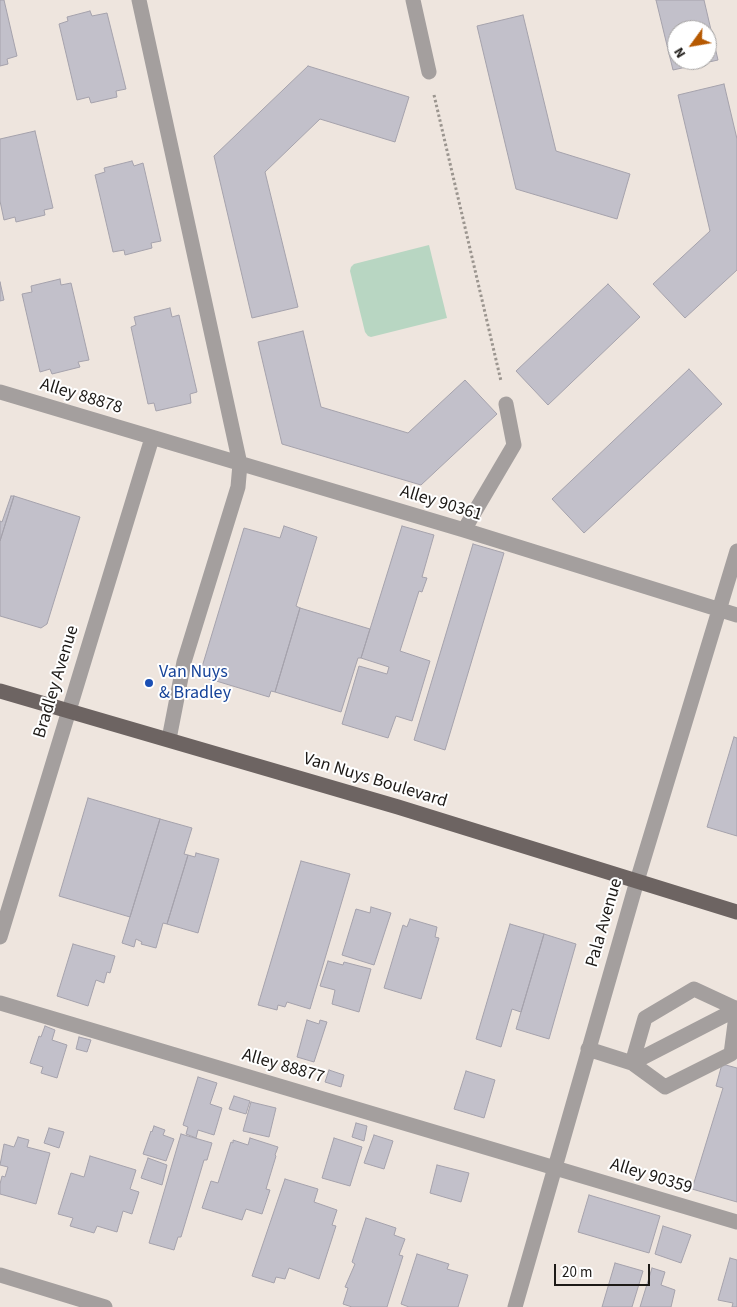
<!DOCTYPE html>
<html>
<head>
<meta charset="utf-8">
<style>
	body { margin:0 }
	#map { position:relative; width:737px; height:1307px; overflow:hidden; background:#eee5de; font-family:"Source Sans 3",sans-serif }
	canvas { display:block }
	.north { position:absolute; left:667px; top:20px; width:50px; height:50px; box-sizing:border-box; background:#fff; border:1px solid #a5a3a2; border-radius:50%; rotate:238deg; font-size:14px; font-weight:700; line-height:20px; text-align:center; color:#1d1a17 }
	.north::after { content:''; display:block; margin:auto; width:18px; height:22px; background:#b65901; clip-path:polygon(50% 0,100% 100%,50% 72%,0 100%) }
	.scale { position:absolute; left:554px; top:1264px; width:96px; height:22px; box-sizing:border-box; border:2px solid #1d1a17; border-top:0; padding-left:6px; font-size:15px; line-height:18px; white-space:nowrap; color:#1d1a17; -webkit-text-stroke:4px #fff; paint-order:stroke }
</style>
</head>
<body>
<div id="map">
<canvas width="737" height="1307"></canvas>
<div class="north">N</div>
<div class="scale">20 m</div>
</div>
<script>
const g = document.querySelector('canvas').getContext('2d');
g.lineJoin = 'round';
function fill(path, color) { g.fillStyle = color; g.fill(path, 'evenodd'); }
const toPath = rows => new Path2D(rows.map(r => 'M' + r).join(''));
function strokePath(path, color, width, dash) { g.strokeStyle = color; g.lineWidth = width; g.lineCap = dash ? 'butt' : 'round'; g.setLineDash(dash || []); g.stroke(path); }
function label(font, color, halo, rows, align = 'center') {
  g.font = font + ' "Source Sans 3",sans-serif'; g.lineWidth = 4; g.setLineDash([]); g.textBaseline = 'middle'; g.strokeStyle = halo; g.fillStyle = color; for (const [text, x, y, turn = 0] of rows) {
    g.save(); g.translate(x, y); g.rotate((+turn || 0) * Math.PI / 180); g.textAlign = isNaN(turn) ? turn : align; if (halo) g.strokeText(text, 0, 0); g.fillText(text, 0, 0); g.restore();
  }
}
fill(toPath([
	[429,245,447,318,371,337,368,336,365,332,350,271,351,267,354,264]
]), '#b8d6c2');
const building = toPath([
	[0,0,4,0,17,56,7,59,8,64,0,66,0,0],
	[656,0,704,0,718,60,673,70,656,0],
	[677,30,707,30,707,60,677,60,677,30],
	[90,11,92,16,107,13,126,89,116,91,117,97,91,103,89,97,77,100,59,24,68,21,67,17,90,11],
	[523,15,556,151,630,174,617,219,516,189,477,26,523,15],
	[308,66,409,97,395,142,320,119,265,172,298,307,252,318,214,156,308,66],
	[724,84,737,139,737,270,685,318,653,284,710,231,678,95,724,84],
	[35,131,53,208,44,210,45,215,16,222,15,217,4,220,0,201,0,139,35,131],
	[132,161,134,166,143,163,161,241,151,243,152,248,125,255,124,250,113,252,95,175,105,172,104,168,132,161],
	[60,279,61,285,71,283,89,360,78,362,80,367,52,374,50,369,40,372,22,294,32,292,31,286,60,279],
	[0,282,4,300,0,301,0,282],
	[608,284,640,317,548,405,516,371,608,284],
	[170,308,172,317,179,315,197,392,190,394,191,403,156,411,154,403,148,404,131,327,136,325,134,317,170,308],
	[303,331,321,407,408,433,465,380,497,414,421,485,282,444,258,342,303,331],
	[689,369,722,404,584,533,552,499,689,369],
	[11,496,14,496,0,541,0,521,2,522,11,496],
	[14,496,80,517,47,624,41,628,0,616,0,541,14,496],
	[284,526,317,537,296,606,300,608,275,692,271,691,269,697,203,677,202,667,244,528,280,538,284,526],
	[402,526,434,535,422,577,427,578,422,592,419,591,400,651,430,661,412,721,396,716,388,738,342,724,359,666,387,674,389,667,361,658,402,526],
	[473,544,504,553,445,750,414,740,473,544],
	[300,608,370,629,361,658,358,658,341,712,275,692,300,608],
	[734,737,737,738,737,836,707,827,734,737],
	[88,798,160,819,130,917,59,896,88,798],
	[160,819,192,828,184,854,188,855,167,924,163,923,156,948,141,944,142,942,136,939,134,947,122,943,160,819],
	[196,853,219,859,198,933,167,924,188,855,195,857,196,853],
	[301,861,350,874,310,1009,287,1002,285,1007,278,1005,277,1010,258,1005,301,861],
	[371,907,391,913,374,965,342,955,356,909,370,913,371,907],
	[410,919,437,927,435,937,439,938,421,999,384,988,403,925,407,927,410,919],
	[510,924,544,934,521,1012,512,1009,501,1047,476,1039,510,924],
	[544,934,576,944,549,1039,516,1029,544,934],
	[73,944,115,956,110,973,107,972,104,983,96,980,88,1006,57,996,73,944],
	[328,961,343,965,344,962,371,969,359,1012,332,1004,335,990,320,986,328,961],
	[307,1020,319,1024,320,1020,327,1022,314,1062,297,1057,307,1020],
	[45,1026,55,1030,52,1040,67,1045,57,1078,41,1073,43,1067,30,1063,39,1036,41,1037,45,1026],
	[79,1037,91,1040,87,1052,76,1049,79,1037],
	[722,1064,737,1068,737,1202,692,1189,723,1088,716,1086,722,1064],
	[329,1070,344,1075,341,1087,325,1082,329,1070],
	[466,1071,495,1080,484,1118,454,1109,466,1071],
	[198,1077,217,1083,210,1104,222,1108,214,1135,198,1130,196,1138,186,1134,188,1127,183,1125,198,1077],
	[234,1096,250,1101,246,1114,229,1109,234,1096],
	[251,1102,276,1108,269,1137,243,1131,251,1102],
	[356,1123,367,1126,364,1141,352,1137,356,1123],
	[154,1126,165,1130,163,1135,174,1139,166,1161,143,1154,151,1131,152,1132,154,1126],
	[49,1128,64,1132,59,1148,44,1143,49,1128],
	[181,1134,212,1143,207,1160,204,1160,181,1237,178,1237,174,1250,149,1243,181,1134],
	[374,1135,393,1141,384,1169,364,1163,374,1135],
	[18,1137,29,1140,27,1147,50,1153,36,1204,0,1194,0,1184,2,1176,5,1177,8,1167,0,1165,4,1144,14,1147,18,1137],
	[250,1138,278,1147,275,1155,276,1156,266,1189,270,1190,262,1214,246,1209,242,1220,202,1208,211,1181,218,1183,231,1142,233,1143,233,1140,248,1145,250,1138],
	[334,1138,362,1147,350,1186,322,1178,334,1138],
	[90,1156,136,1170,130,1189,139,1192,132,1214,123,1211,117,1232,97,1226,94,1233,70,1226,73,1218,58,1214,71,1173,84,1177,90,1156],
	[148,1158,167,1165,162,1185,141,1178,148,1158],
	[437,1165,469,1173,461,1202,430,1193,437,1165],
	[285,1179,318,1189,314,1202,337,1210,332,1225,336,1226,319,1279,289,1268,285,1279,276,1277,274,1283,252,1276,285,1179],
	[589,1195,660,1216,649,1253,578,1232,589,1195],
	[366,1218,396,1228,394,1235,405,1239,399,1255,403,1256,387,1307,352,1307,343,1304,348,1288,345,1287,355,1264,352,1262,366,1218],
	[663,1226,691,1235,681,1263,655,1254,663,1226],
	[417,1254,449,1264,447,1269,468,1275,458,1307,409,1307,401,1304,417,1254],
	[730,1258,737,1260,737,1307,732,1307,733,1303,718,1300,730,1258],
	[615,1263,643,1271,632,1307,602,1307,615,1263],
	[652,1268,665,1272,661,1285,675,1290,671,1307,640,1307,652,1268]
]);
fill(building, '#c2c0ca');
strokePath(building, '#a5a2ac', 1);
strokePath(toPath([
	[434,95,501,381]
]), '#9b958f', 3, [2.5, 2.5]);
strokePath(toPath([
	[139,0,240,464,238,487,184,662,169,739],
	[413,0,429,72],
	[0,392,464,530,737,615],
	[464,530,514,445,506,404],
	[0,937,152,438],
	[0,1003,737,1222],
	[588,1049,632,1063,665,1087,731,1054,737,1008],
	[632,1063,645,1018,694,989,737,1009],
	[632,1063,737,1009],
	[0,1275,105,1307],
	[515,1307,637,881,737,551]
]), '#a49f9e', 15);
strokePath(toPath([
	[0,691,398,807,737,912]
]), '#6d6462', 15);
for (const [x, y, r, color] of [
	[149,683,5,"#1a4fb4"]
]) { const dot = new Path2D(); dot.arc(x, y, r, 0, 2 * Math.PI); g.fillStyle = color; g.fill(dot); strokePath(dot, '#fff', 2); }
label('18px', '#1d1a17', '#fff', [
	["Alley 88878",81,397,17],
	["Alley 90361",441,504,17],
	["Bradley Avenue",57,682,-73],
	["Van Nuys Boulevard",375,781,17],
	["Pala Avenue",605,923,-74],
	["Alley 88877",283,1067,16],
	["Alley 90359",651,1177,17]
]);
label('18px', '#164399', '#fff', [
	["Van Nuys",159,673],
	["& Bradley",159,694]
], 'left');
</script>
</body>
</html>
